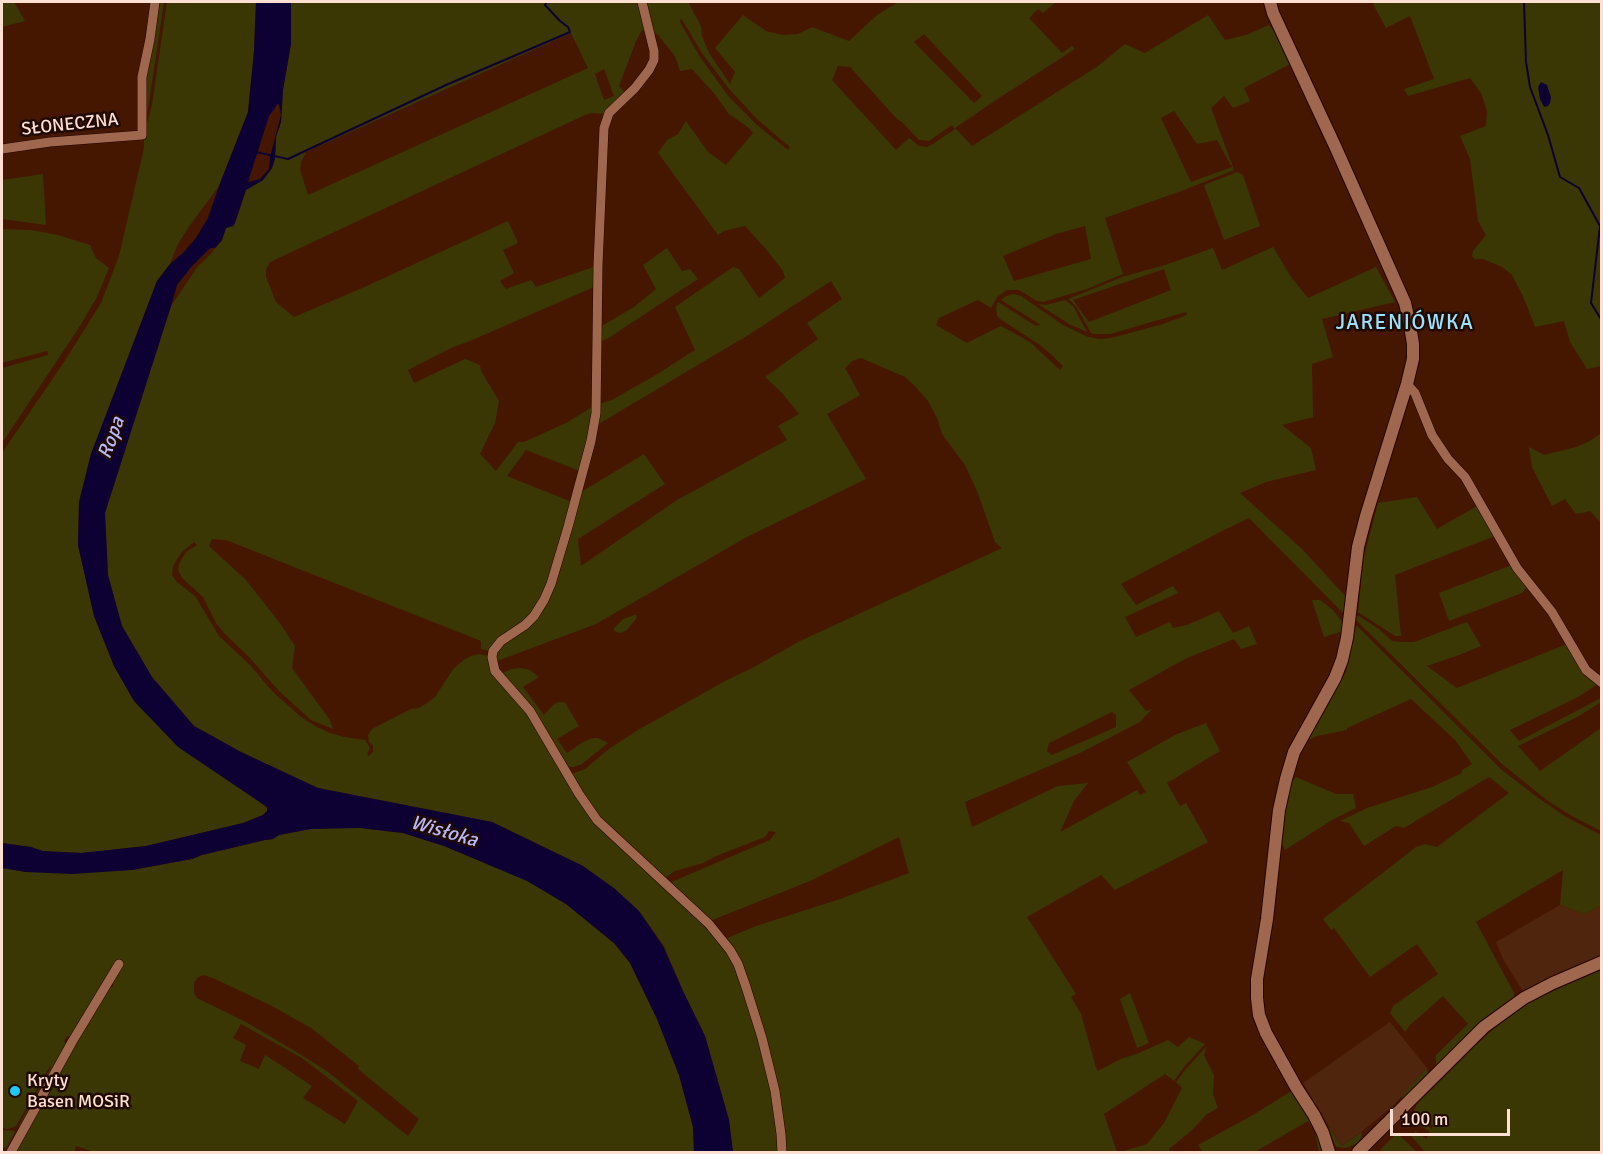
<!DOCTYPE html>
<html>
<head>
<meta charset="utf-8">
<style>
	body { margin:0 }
	#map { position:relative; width:1603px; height:1154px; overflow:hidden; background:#461700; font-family:Signika,sans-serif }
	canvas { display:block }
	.frame { position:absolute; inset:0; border:3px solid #ffdfd1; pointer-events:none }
	.scale { position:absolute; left:1390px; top:1109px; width:120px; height:27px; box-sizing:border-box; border:3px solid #ffdfd1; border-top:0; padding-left:8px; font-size:18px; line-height:21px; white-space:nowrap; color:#ffdfd1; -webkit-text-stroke:4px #1e0a02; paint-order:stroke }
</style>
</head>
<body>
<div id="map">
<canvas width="1603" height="1154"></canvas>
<div class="frame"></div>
<div class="scale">100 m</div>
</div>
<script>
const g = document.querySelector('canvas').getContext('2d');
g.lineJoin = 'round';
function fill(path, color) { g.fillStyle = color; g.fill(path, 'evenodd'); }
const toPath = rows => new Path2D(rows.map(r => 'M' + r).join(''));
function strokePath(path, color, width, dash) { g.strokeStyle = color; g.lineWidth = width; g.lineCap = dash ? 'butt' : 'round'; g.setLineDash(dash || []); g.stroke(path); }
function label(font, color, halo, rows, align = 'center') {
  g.font = font + ' Signika,sans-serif'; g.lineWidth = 5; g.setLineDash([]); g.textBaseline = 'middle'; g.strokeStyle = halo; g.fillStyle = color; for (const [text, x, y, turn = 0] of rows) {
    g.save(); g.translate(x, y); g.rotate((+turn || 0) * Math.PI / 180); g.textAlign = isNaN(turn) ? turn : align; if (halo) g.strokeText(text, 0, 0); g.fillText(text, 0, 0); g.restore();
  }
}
fill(toPath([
	[1560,905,1584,914,1601,906,1601,957,1582,964,1524,993,1503,959,1496,942],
	[1390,1022,1427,1068,1394,1105,1360,1133,1341,1146,1303,1083]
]), '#4f250e');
fill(toPath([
	[2,2,14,2,25,21,2,27],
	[158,2,164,2,148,109,143,128,144,78],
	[167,2,256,2,254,51,248,112,219,186,188,228,177,246,170,264,157,281,91,454,79,502,78,545,94,616,114,666,134,701,144,711,267,808,267,811,263,815,243,823,146,846,81,853,42,851,31,847,2,843,2,453,64,362,101,303,119,256,144,148,144,134,152,105],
	[291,2,641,2,647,31,642,30,636,41,619,86,626,94,604,114,592,113,585,115,270,262,266,270,266,277,276,302,294,317,360,289,508,221,518,243,503,250,514,273,500,281,506,289,531,280,536,287,596,266,594,287,470,341,451,348,408,370,414,383,465,359,480,365,481,371,499,401,495,423,480,454,496,471,518,442,524,442,568,422,592,407,593,418,580,471,526,450,507,476,572,502,543,594,536,609,521,625,494,643,490,651,481,649,481,641,226,540,212,539,209,546,246,580,279,622,295,646,292,668,330,720,333,729,311,720,279,691,248,656,224,633,216,623,203,597,182,578,178,570,179,564,186,552,197,545,194,542,182,552,177,559,173,567,172,575,177,582,195,596,219,636,250,665,272,691,301,717,317,727,330,733,344,737,365,740,370,748,367,754,369,756,373,752,373,746,369,742,368,735,372,729,411,709,419,708,427,703,435,697,454,668,465,659,471,656,479,654,488,656,491,668,527,713,585,810,708,926,732,957,769,1072,780,1152,733,1152,729,1120,705,1036,683,991,664,946,639,911,615,889,583,866,492,822,318,788,241,752,194,726,152,677,122,626,108,575,105,513,171,306,198,266,209,256,222,240,226,228,233,226,235,223,246,190,263,180,272,168,275,159,276,137,281,122,283,90,291,44],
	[571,33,588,68,308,195,300,170,301,162,306,152],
	[604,69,614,96,604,100,595,74],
	[644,2,688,2,701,26,702,36,709,53,730,84,735,72,715,48,743,15,766,31,783,35,798,34,812,27,849,41,877,15,898,2,1056,2,1043,13,1038,9,1029,18,1062,53,1072,46,1075,49,996,100,955,128,972,146,1098,66,1125,44,1145,53,1208,15,1225,40,1246,35,1269,25,1278,36,1290,64,1244,88,1250,101,1233,108,1224,96,1211,108,1234,170,1184,190,1105,218,1123,274,1087,289,1043,302,1037,301,1019,290,1007,290,997,297,991,308,978,300,939,318,936,325,967,343,1001,326,1030,342,1060,370,1063,366,1053,356,1040,345,1000,319,997,316,996,308,998,302,1036,326,1041,325,1001,300,1006,296,1014,294,1021,296,1063,325,1088,337,1100,339,1111,338,1163,324,1187,315,1186,312,1110,334,1093,334,1091,333,1076,306,1068,299,1122,277,1165,265,1213,248,1222,270,1273,247,1291,277,1308,298,1376,267,1395,302,1322,319,1333,357,1312,364,1313,417,1282,425,1311,448,1316,470,1266,482,1240,493,1302,549,1348,599,1345,615,1249,518,1222,531,1121,584,1136,605,1173,586,1178,593,1125,617,1136,637,1170,622,1173,628,1187,625,1219,611,1233,633,1249,626,1257,644,1241,649,1234,639,1185,659,1129,690,1146,711,1152,709,1140,722,1082,752,965,802,972,827,1058,786,1088,783,1074,801,1060,832,1137,790,1140,795,1146,792,1127,762,1177,734,1206,723,1220,751,1167,783,1180,806,1186,803,1208,842,1115,890,1101,875,1027,917,1076,994,1071,997,1081,1014,1097,1071,1121,1059,1139,1053,1168,1040,1178,1047,1189,1037,1205,1044,1184,1067,1174,1081,1165,1074,1104,1114,1117,1152,784,1152,771,1062,725,939,756,926,840,899,909,873,899,837,810,881,710,921,669,883,770,840,776,832,769,831,765,837,716,856,703,863,675,871,665,878,601,820,571,774,585,769,610,748,638,730,725,681,754,667,800,641,1002,548,995,542,977,491,965,465,942,434,937,418,928,401,914,385,905,377,861,358,852,361,845,368,860,395,827,414,866,479,745,538,596,624,497,661,496,655,499,649,533,622,581,492,644,454,665,484,578,539,581,566,677,500,787,440,778,426,799,414,782,393,765,377,818,339,807,323,842,299,831,281,750,334,597,425,599,404,612,400,659,373,695,350,675,307,733,267,739,269,759,298,785,278,783,271,765,248,745,226,724,231,718,235,658,153,667,140,678,134,686,121,708,152,726,165,753,133,749,128,729,114,713,92,692,69,680,71,675,56,658,35,651,31],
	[681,18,702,53,729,89,758,120,790,147,788,150,757,125,729,97,700,57,680,22],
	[924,34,982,96,974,103,914,42],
	[838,66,850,67,897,119,902,122,919,140,929,141,952,125,955,129,933,144,927,147,919,146,909,138,896,150,832,80],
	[1174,111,1197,144,1217,140,1232,167,1191,182,1161,118],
	[1085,226,1091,259,1014,281,1003,256,1056,234],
	[1164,269,1171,290,1089,322,1073,300],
	[1112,712,1116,715,1116,727,1052,755,1047,751,1049,743],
	[1377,2,1601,2,1601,366,1587,369,1570,342,1564,321,1535,327,1523,296,1512,275,1502,267,1483,259,1475,259,1472,256,1473,251,1486,235,1478,221,1470,159,1460,136,1486,126,1487,111,1481,93,1470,78,1408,96,1404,89,1434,79,1410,16,1386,28,1373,4],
	[1237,172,1243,175,1260,226,1224,240,1204,185],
	[43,174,46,225,2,219,2,180],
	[2,229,31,230,58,235,90,245,96,258,109,268,97,297,78,329,2,443,2,368,48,355,47,351,2,363],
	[667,248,682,271,690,269,698,279,607,339,602,341,599,339,600,327,634,307,656,289,643,265],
	[1065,300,1073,306,1087,332,1069,324,1038,304,1046,305],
	[1601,433,1601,523,1590,511,1576,514,1565,499,1552,506,1532,467,1529,447,1544,455,1576,447,1590,441],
	[1417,497,1437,529,1477,506,1495,536,1395,575,1401,636,1395,636,1358,612,1364,557,1378,503],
	[1512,565,1526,588,1522,593,1449,621,1439,593],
	[1312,600,1320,600,1333,610,1343,623,1343,631,1324,637],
	[635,615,637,616,636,619,627,630,621,633,614,631,614,628,623,619],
	[1356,616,1359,616,1379,629,1392,641,1402,642,1414,642,1467,622,1481,646,1459,655,1427,666,1457,688,1567,644,1598,684,1578,697,1510,730,1519,741,1601,698,1601,702,1579,716,1518,746,1540,771,1601,728,1601,831,1572,816,1548,801,1502,764,1356,620],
	[1356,625,1502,770,1537,797,1566,817,1601,835,1601,906,1584,914,1560,905,1563,870,1476,922,1514,993,1514,999,1436,1068,1436,1055,1468,1024,1443,996,1410,1025,1405,1032,1390,1013,1393,1006,1438,974,1417,944,1370,977,1334,928,1331,930,1323,919,1416,847,1425,844,1437,847,1509,793,1489,777,1404,828,1396,826,1364,846,1349,823,1340,821,1367,808,1432,787,1462,773,1462,770,1472,764,1455,740,1411,699,1347,728,1347,730,1317,736,1309,740,1310,735,1346,672],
	[521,668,530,670,539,677,523,687,544,715,553,705,558,702,563,702,566,704,579,726,557,739,567,753,583,742,593,738,598,738,608,743,582,764,574,767,569,767,502,673,512,669],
	[1296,777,1336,794,1353,794,1356,808,1332,820,1285,850,1282,843,1285,815,1290,784],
	[333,828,360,828,403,833,444,846,527,880,566,904,614,943,630,963,657,1019,679,1075,693,1127,694,1152,94,1152,76,1146,74,1152,15,1152,80,1034,107,989,114,986,111,982,72,1038,67,1036,64,1041,66,1045,23,1125,18,1127,51,1067,50,1066,16,1126,8,1129,2,1128,2,868,26,872,132,870,192,859,202,855,265,840,273,839,279,835,311,829],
	[204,975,215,979,272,1006,311,1028,325,1039,359,1066,358,1069,419,1119,408,1136,328,1072,308,1059,246,1022,197,998,194,993,194,983,198,977],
	[241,1024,302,1058,358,1101,345,1124,303,1098,312,1086,270,1058,265,1055,259,1069,240,1061,246,1045,233,1038],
	[1601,970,1601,1152,1425,1152,1412,1137,1415,1131,1426,1139,1430,1132,1416,1122,1418,1119,1432,1129,1433,1126,1414,1110,1417,1104,1479,1042,1498,1025,1527,1004,1555,990],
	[1130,993,1149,1043,1137,1048,1120,999],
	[1207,1046,1204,1055,1214,1075,1213,1094,1218,1108,1207,1114,1191,1131,1169,1149,1169,1152,1121,1152,1147,1144,1164,1123,1182,1088,1176,1082,1186,1069],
	[1427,1068,1428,1074,1405,1098,1401,1097],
	[1293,1090,1320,1135,1324,1152,1319,1152,1315,1132,1308,1121,1255,1152,1203,1152,1198,1145,1253,1115],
	[1327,1124,1341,1146,1362,1132,1361,1138,1357,1143,1347,1148,1336,1147],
	[2,1130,14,1131,15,1132,6,1148,2,1147],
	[1397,1133,1398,1134,1417,1152,1383,1152,1380,1150]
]), '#3a3704');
fill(toPath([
	[256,2,291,2,291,44,283,90,281,122,276,137,275,159,272,168,263,180,246,190,235,223,233,226,226,228,222,240,215,248,211,248,208,250,192,266,177,285,171,306,105,513,108,575,122,626,152,677,194,726,241,752,318,788,492,822,583,866,615,889,639,911,663,946,683,991,705,1036,729,1120,733,1152,694,1152,693,1127,679,1075,657,1019,630,963,614,943,566,904,527,881,444,846,403,833,360,828,311,829,279,835,273,839,265,840,202,855,192,859,132,870,72,874,26,872,2,868,2,843,31,847,43,851,81,853,146,846,243,823,263,815,267,811,267,807,178,747,134,701,114,666,94,616,78,545,79,502,91,454,157,281,170,264,183,253,196,238,208,218,219,186,248,112,254,51],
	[279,104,281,115,270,157,269,169,260,179,248,182,269,116,277,105],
	[1541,82,1547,85,1551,97,1550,103,1548,106,1544,107,1540,99,1538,87]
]), '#0d0032');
strokePath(toPath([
	[1524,2,1526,62,1530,87,1548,135,1560,177,1579,188,1600,226,1591,303,1602,321],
	[256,152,288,159,446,85,570,32,568,27,560,21,545,5,547,2]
]), '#0d0032', 2);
const minor = toPath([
	[642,2,654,51,654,60,649,70,635,88,609,113,604,128,598,265,596,413,591,441,568,527,551,584,544,600,534,616,525,625,501,641,493,651,492,657,495,671,530,711,579,794,597,820,709,924,730,950,738,964,746,987,762,1038,775,1091,781,1134,782,1152],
	[2,149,50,142,142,135,142,77,150,39,155,2],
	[1407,384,1415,393,1432,435,1448,459,1465,477,1517,568,1552,612,1586,670,1602,683],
	[11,1152,72,1042,119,964]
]);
const tertiary = toPath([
	[1270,2,1273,13,1335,146,1405,303,1410,325,1413,344,1413,359,1407,384,1366,516,1358,547,1347,638,1342,660,1335,678,1294,752,1286,779,1279,810,1267,919,1257,979,1257,998,1259,1015,1266,1033,1296,1087,1314,1115,1323,1133,1329,1152],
	[1358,1152,1484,1027,1524,998,1553,983,1602,962]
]);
strokePath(minor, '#250400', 10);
strokePath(tertiary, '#250400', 14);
strokePath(minor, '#9f684e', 9);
strokePath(tertiary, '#9f684e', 12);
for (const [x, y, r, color] of [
	[15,1091,6,"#1fc9fd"]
]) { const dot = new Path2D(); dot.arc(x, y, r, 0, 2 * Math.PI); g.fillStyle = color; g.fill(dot); strokePath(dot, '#1e0a02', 2); }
label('18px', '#ffdfd1', '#1e0a02', [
	["SŁONECZNA",70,125,-6]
]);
label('18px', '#ffdfd1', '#1e0a02', [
	["Kryty",27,1081],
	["Basen MOSiR",27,1102]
], 'left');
label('italic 20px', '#bab8f9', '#1e0a02', [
	["Ropa",112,438,-70],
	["Wisłoka",444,832,16]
]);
g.letterSpacing = '1.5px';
label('21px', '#9ce1fe', '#1e0a02', [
	["JARENIÓWKA",1405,323]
]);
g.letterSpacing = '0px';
</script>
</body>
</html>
